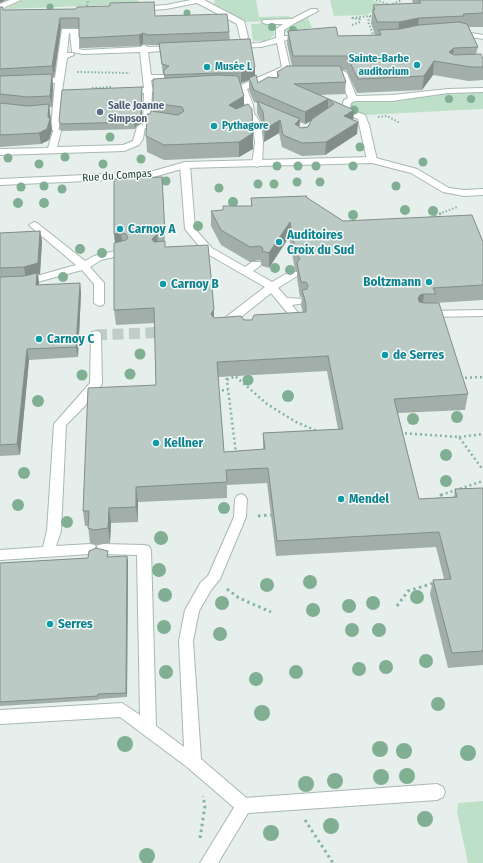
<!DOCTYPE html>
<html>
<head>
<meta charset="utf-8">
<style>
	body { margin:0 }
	canvas { display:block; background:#e6efeb }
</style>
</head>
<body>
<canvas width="483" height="863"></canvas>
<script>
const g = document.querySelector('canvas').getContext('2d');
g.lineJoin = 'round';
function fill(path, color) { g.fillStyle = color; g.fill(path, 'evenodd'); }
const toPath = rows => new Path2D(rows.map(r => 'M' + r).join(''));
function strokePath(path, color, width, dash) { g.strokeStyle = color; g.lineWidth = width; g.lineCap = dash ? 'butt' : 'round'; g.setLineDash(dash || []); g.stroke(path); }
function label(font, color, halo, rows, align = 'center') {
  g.font = font + ' "Fira Sans Condensed",sans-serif'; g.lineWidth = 3; g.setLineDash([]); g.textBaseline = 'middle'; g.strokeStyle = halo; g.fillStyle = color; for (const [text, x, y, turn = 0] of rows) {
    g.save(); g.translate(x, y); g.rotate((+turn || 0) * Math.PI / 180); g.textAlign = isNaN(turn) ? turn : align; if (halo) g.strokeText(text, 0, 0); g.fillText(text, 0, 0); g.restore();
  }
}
fill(toPath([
	[23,0,138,0,138,4,5,9],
	[215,0,256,0,259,17,288,16,293,18,289,20,246,22,214,5],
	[330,0,372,0,386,6,366,15,334,16],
	[308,18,312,28,307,29,308,34,289,34,285,32,285,27],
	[267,23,272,27,275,35,266,41,253,41,251,24],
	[483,92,483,109,364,115,353,111,350,107,351,103,360,100,384,101,445,94],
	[483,801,483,863,468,863,457,812,458,803]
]), '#bfe0c8');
strokePath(toPath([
	[96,335,171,332]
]), '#bfccc8', 11, [11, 5.5]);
const service = toPath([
	[197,0,204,0,244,21,248,37,247,39,241,39,240,37,237,24,197,3,197,0],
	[311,9,317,9,318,11,295,23,292,23,288,21,311,9],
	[483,310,483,316,426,317,422,316,421,314,422,312,426,311,483,310]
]);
const pedestrian = toPath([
	[10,0,21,0,5,7,4,15,0,17,0,4,10,0],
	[292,19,296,21,295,23,284,30,284,36,288,36,292,38,284,41,290,68,284,73,294,73,298,75,294,77,273,77,247,89,253,105,254,113,261,124,263,143,262,164,257,167,252,164,255,143,253,124,246,113,245,105,239,90,227,89,223,87,227,85,241,85,282,67,277,43,261,47,235,48,231,46,235,44,260,43,276,38,276,29,283,24,266,24,262,22,263,20,292,19],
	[62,29,79,29,79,49,83,50,140,47,144,45,148,47,178,46,178,50,175,50,148,52,151,75,164,75,168,77,164,79,151,80,152,87,168,87,172,89,168,91,152,92,150,128,144,128,143,126,144,93,127,93,123,91,127,89,144,88,140,52,83,54,72,52,70,33,69,33,67,53,73,53,74,55,67,58,62,91,79,90,83,93,79,96,62,96,59,128,55,131,52,130,51,128,55,83,36,83,32,81,36,79,55,78,62,29],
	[454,30,483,35,483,39,454,34,454,30],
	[343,71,347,73,356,96,392,95,448,89,483,88,483,92,448,93,392,101,355,101,351,103,350,106,354,111,365,115,369,125,377,160,372,163,367,160,358,119,348,115,342,106,344,100,348,98,340,76,326,76,322,74,326,72,343,71],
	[185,162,190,165,195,229,212,248,245,267,252,262,260,262,261,264,260,266,253,271,272,282,289,272,297,272,298,274,297,276,278,288,287,298,305,299,306,301,305,303,292,305,304,320,303,322,295,322,271,293,226,329,218,329,217,326,218,323,265,287,204,252,185,229,180,165,185,162],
	[34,222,37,223,85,261,94,256,123,249,127,250,128,252,127,254,101,260,90,267,104,283,104,303,103,305,99,306,94,303,94,284,82,270,26,285,0,286,0,280,26,279,76,265,31,227,29,225,34,222],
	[96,331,100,332,101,335,102,384,84,407,66,425,61,531,56,546,90,544,95,545,96,549,98,545,103,544,144,545,149,546,151,550,156,726,184,747,179,641,185,610,201,582,208,576,234,517,235,499,237,496,241,494,245,496,247,499,246,517,220,579,211,590,199,611,193,641,201,759,250,801,252,806,250,811,244,814,238,811,187,767,120,717,0,724,0,710,122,703,140,715,137,555,103,554,98,553,96,549,95,553,90,554,0,560,0,550,43,547,47,531,54,424,90,383,91,335,92,332,96,331]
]);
const minor = toPath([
	[372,157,417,169,449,188,464,190,483,189,483,195,464,196,443,192,411,173,372,163,185,168,150,178,0,185,0,179,150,172,185,162,372,157],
	[437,784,443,787,445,792,443,797,437,800,248,813,218,863,200,863,238,801,244,798,437,784]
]);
const tertiary = toPath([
	[191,0,206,0,202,2,166,9,139,11,135,9,139,7,166,5,191,0],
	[141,124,145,127,143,139,139,145,124,151,0,155,0,149,48,148,53,131,57,128,61,131,57,147,123,145,133,141,137,127,141,124]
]);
strokePath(service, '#a8b8b2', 2);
strokePath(pedestrian, '#a8b8b2', 2);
strokePath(minor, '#a8b8b2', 2);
strokePath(tertiary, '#a8b8b2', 2);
strokePath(toPath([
	[376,0,390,5,402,0],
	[87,6,88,0],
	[370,16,368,21,374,37],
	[360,19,351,18,370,16,375,13],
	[352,25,360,22,360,19],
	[77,72,130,73],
	[92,88,113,87],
	[378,117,387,116,400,123],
	[439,214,457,207]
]), '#86b3a5', 2, [1.5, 2]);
strokePath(toPath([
	[430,218,442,213],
	[226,373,236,453],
	[460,378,483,377],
	[227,380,235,376,267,404,296,422,317,431],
	[217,391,228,390],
	[400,433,459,437,483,470],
	[459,437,483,434],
	[441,495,483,481]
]), '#86b3a5', 2.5, [2, 3]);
strokePath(toPath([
	[439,500,438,496,444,494],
	[258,516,271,515],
	[227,589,239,598,271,612],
	[397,606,408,591,434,583],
	[305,820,333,863],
	[200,838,205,806,203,796]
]), '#86b3a5', 3, [2.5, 3.5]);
fill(service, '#fff');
fill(pedestrian, '#fff');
fill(minor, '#fff');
fill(tertiary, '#fff');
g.fillStyle = '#80af93';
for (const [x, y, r] of [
	[50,7,3.5],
	[187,13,3.5],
	[272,27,4],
	[293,30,4],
	[449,99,4],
	[471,99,4],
	[354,110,4.5],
	[110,137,4.5],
	[360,147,4.5],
	[65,157,4.5],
	[8,158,4.5],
	[141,159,4.5],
	[423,162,4.5],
	[39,164,4.5],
	[103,164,4.5],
	[277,166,4.5],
	[298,166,4.5],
	[316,166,4.5],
	[353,166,4.5],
	[166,181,4.5],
	[297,182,4.5],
	[320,182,4.5],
	[258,184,4.5],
	[274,184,4.5],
	[44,186,4.5],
	[396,186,4.5],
	[21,187,4.5],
	[219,188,4.5],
	[62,189,4.5],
	[233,202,5],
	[18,203,5],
	[44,203,5],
	[405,210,5],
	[433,211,5],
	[353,215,5],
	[198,226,5],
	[80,249,5],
	[102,253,5],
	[275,268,5],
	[290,270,5],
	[63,277,5],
	[140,354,5.5],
	[130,374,5.5],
	[82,375,5.5],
	[248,380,5.5],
	[288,396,6],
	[38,401,6],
	[457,417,6],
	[413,419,6],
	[446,455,6],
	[24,473,6],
	[446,481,6],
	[18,505,6],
	[224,508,6],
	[67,522,6],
	[161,538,7],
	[159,570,7],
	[310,582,7],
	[267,585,7],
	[165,595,7],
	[417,597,7],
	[222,603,7],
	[373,603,7],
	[349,606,7],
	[313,610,7],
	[164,627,7],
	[352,630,7],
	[379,630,7],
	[220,634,7],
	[426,661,7],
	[386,667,7],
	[359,669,7],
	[166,672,7],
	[296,672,7],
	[256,679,7],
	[438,704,7],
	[262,713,8],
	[125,744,8],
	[380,749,8],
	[404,751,8],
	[468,753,8],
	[407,776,8],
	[381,777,8],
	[335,781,8],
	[306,784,8],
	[425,819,8],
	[331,826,8],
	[271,833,8],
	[147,856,8]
]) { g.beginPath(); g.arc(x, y, r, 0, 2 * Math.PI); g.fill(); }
fill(toPath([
	[412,0,483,0,483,27,469,27,478,47,476,54,483,59,483,80,469,81,433,75,422,90,357,93,346,70,341,70,346,82,345,94,320,95,354,110,353,120,358,122,357,134,325,155,302,156,282,147,279,133,264,142,262,124,257,113,257,103,254,102,249,90,249,80,240,83,244,105,253,133,253,149,239,157,164,160,147,152,146,136,150,114,153,111,153,103,164,78,164,74,163,74,160,53,159,45,148,45,143,44,140,46,83,48,80,48,79,28,61,28,54,77,52,77,53,85,52,107,49,107,52,130,49,140,41,144,0,147,0,7,3,7,4,10,155,16,229,32,230,40,255,67,255,76,258,83,276,78,277,77,277,72,292,66,287,44,288,31,338,36,375,35,371,23,373,5,413,3],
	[311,121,308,127,301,128,299,127,300,122,305,124],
	[142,94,142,123,136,126,135,129,62,131,60,129,59,121],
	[163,192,165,247,214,309,214,318,252,320,303,313,301,305,302,297,300,297,297,278,297,272,295,270,289,237,269,268,262,266,262,263,260,260,250,262,221,245,211,226,211,211,223,210,223,206,251,206,251,198,306,198,343,221,483,242,483,300,434,303,468,394,465,410,398,413,419,499,454,497,455,489,483,488,483,665,448,668,430,594,433,580,444,579,436,547,276,556,267,483,227,485,227,498,138,502,138,522,111,523,110,543,96,545,90,543,88,526,85,526,83,511,156,385,155,323,116,325,114,310,115,243,114,234],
	[327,371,338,429,263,433,263,449,224,452,218,377],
	[40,231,42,241,40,274,38,274,39,285,80,283,81,293,78,357,29,360,20,455,0,456,0,233],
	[109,556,109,557,128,561,127,697,99,699,98,700,0,706,0,563,88,558]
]), '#a1aea9');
fill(toPath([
	[0,0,6,0,0,3],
	[60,18,61,28,54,77,52,66],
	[419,18,417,32,398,36,399,22],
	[143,33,143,44,140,46,139,35],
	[454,48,452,62,449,52],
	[434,61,433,75,422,90,424,76],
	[255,67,255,77,249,78,249,80,241,83,241,73],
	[52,74,53,85,52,107,50,96],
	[142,87,142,123,136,126,135,129,134,122],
	[244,96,244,111,230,120,229,105],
	[328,99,328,112,305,124,305,112],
	[49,104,52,130,49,140,41,144,39,133,48,117],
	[354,110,353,122,344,116],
	[300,119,299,131,295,124],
	[280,120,279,133,264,142,265,129],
	[358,122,357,134,325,155,326,142],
	[253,133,253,149,239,157,239,142],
	[290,222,289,237,269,268,269,253],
	[40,231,42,241,40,274,38,274,39,283,38,295,26,278,24,267],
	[121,233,123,248,116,249,114,234],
	[157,234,158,249,152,239],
	[80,283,81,293,78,357,76,347],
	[424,294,422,310,418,298,420,295],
	[214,309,214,324,211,314],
	[27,349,29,360,20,455,17,444],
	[136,487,138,502,138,522,136,507],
	[109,508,111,523,110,543,108,528],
	[127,556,128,561,127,697,126,693]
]), '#838d89');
const building = toPath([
	[419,0,483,0,483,13,463,14,464,16,419,18,399,22,377,22,373,10,375,9,373,5,421,3,419,0],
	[154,2,155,16,227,14,229,32,148,35,143,33,139,35,82,38,79,37,79,18,60,18,52,66,0,69,0,7,3,7,3,10,76,9,77,7,110,6,110,3,154,2],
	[459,22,467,24,478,47,454,48,449,52,454,55,481,54,483,59,483,67,471,67,434,61,424,76,358,79,347,56,293,56,288,31,336,27,338,36,381,35,379,30,400,29,419,25,459,22],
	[250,39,255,67,241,73,217,73,164,75,164,70,169,66,162,64,159,43,250,39],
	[287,66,340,66,346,82,294,84,354,110,344,116,358,122,326,142,302,143,283,135,280,120,265,129,263,112,257,101,300,119,295,124,301,128,308,127,312,119,334,104,328,99,305,112,254,90,249,78,256,75,258,83,268,77,276,78,279,76,277,72,287,66],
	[52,74,50,96,28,97,0,94,0,76,52,74],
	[217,75,238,76,244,96,229,105,236,109,248,104,252,109,253,133,239,142,164,145,146,136,147,114,150,114,151,111,178,115,184,111,182,107,153,103,153,79,217,75],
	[142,87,141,115,136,118,134,122,61,124,59,121,62,90,142,87],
	[0,103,28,106,49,104,48,117,50,119,47,129,39,133,0,135,0,103],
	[162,177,165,233,157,234,152,239,154,242,165,241,165,247,208,245,214,309,211,314,214,318,241,316,244,320,252,320,254,315,306,312,306,304,302,290,307,289,308,285,306,282,301,282,297,263,300,258,296,255,290,222,269,253,262,251,263,248,260,246,250,247,221,230,211,211,223,210,223,206,252,206,251,198,307,196,306,197,343,221,472,215,483,242,483,285,433,288,436,294,424,294,420,295,418,298,419,302,424,303,439,303,468,394,394,399,419,499,457,497,455,489,483,488,483,651,452,653,433,580,451,579,439,532,277,541,268,468,226,470,227,482,136,487,136,507,109,508,108,528,94,530,88,528,89,511,83,511,88,388,156,385,154,308,114,310,114,243,126,240,128,238,126,234,121,233,114,234,114,179,162,177],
	[328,356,343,429,263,433,265,449,224,452,217,362,328,356],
	[40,231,38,263,24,267,0,268,0,233,40,231],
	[37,273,36,285,80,283,76,347,27,349,17,444,0,445,0,277,24,276,37,273],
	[96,548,108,551,107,557,127,556,126,693,98,694,98,696,0,702,0,563,88,558,89,551,96,548]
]);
fill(building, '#bbcac4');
strokePath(building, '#838d89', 1);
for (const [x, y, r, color] of [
	[417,65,4,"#0f9aa8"],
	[207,67,4,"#0f9aa8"],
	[100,112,4,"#5c6f8a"],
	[214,126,4,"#0f9aa8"],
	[120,229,4,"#0f9aa8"],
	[279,242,4,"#0f9aa8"],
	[429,282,4,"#0f9aa8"],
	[163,284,4,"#0f9aa8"],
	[39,339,4,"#0f9aa8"],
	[385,355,4,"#0f9aa8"],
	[156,443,4,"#0f9aa8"],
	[341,499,4,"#0f9aa8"],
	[50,624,4,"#0f9aa8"]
]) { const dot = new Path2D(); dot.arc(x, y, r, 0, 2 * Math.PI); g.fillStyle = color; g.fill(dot); strokePath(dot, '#f7fbf9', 1.5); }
label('bold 11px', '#0d838f', '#f7fbf9', [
	["Sainte-Barbe",409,59,"right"],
	["auditorium",409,72,"right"],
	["Musée L",215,67],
	["Pythagore",222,126]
], 'left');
label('bold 11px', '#4e5e75', '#f7fbf9', [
	["Salle Joanne",108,106],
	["Simpson",108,119]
], 'left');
label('11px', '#24423a', '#f7fbf9', [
	["Rue du Compas",117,176,-4]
]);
label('bold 13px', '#0d838f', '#f7fbf9', [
	["Carnoy A",128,229],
	["Auditoires",287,235],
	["Croix du Sud",287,250],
	["Boltzmann",421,282,"right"],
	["Carnoy B",171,284],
	["Carnoy C",47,339],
	["de Serres",393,355],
	["Kellner",164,443],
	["Mendel",349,499],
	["Serres",58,624]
], 'left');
</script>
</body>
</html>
